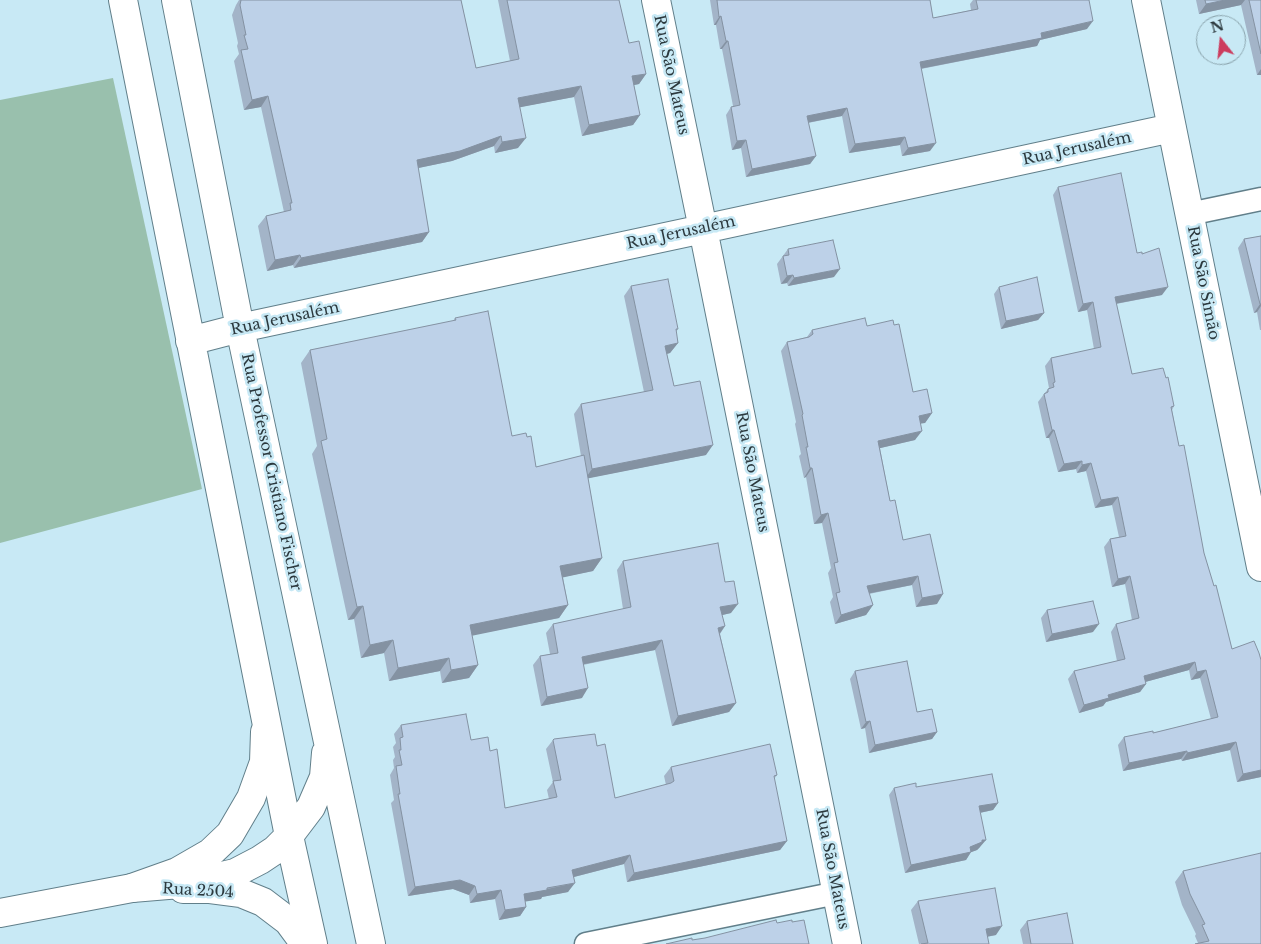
<!DOCTYPE html>
<html>
<head>
<meta charset="utf-8">
<style>
	body { margin:0 }
	#map { position:relative; width:1261px; height:944px; overflow:hidden; background:#c8e9f5; font-family:"Libre Baskerville",serif }
	canvas { display:block }
	.north { position:absolute; left:1196px; top:15px; width:50px; height:50px; box-sizing:border-box; background:#c8e9f5; border:1px solid #8aa3ac; border-radius:50%; rotate:344deg; font-size:14px; font-weight:700; line-height:20px; text-align:center; color:#2c393e }
	.north::after { content:''; display:block; margin:auto; width:18px; height:22px; background:#cc3c5e; clip-path:polygon(50% 0,100% 100%,50% 72%,0 100%) }
</style>
</head>
<body>
<div id="map">
<canvas width="1261" height="944"></canvas>
<div class="north">N</div>
</div>
<script>
const g = document.querySelector('canvas').getContext('2d');
g.lineJoin = 'round';
function fill(path, color) { g.fillStyle = color; g.fill(path, 'evenodd'); }
const toPath = rows => new Path2D(rows.map(r => 'M' + r).join(''));
function strokePath(path, color, width, dash) { g.strokeStyle = color; g.lineWidth = width; g.lineCap = dash ? 'butt' : 'round'; g.setLineDash(dash || []); g.stroke(path); }
function label(font, color, halo, rows, align = 'center') {
  g.font = font + ' "Libre Baskerville",serif'; g.lineWidth = 5; g.setLineDash([]); g.textBaseline = 'middle'; g.strokeStyle = halo; g.fillStyle = color; for (const [text, x, y, turn = 0] of rows) {
    g.save(); g.translate(x, y); g.rotate((+turn || 0) * Math.PI / 180); g.textAlign = isNaN(turn) ? turn : align; if (halo) g.strokeText(text, 0, 0); g.fillText(text, 0, 0); g.restore();
  }
}
fill(toPath([
	[113,78,202,489,0,543,0,100]
]), '#99c0ad');
const minor = toPath([
	[1189,214,1261,199],
	[586,944,837,893]
]);
const tertiary = toPath([
	[1146,0,1261,567],
	[183,889,210,889,241,893,263,902,288,921,305,944],
	[0,913,132,888,177,872,210,853,230,834,251,798,264,762,265,732],
	[847,944,703,229,1172,128]
]);
const secondary = toPath([
	[123,0,289,836,313,944],
	[176,0,240,328,371,944],
	[190,341,240,328,703,229,656,0],
	[132,888,192,883,235,873,260,860,275,850,289,836,311,807,324,777,326,753]
]);
strokePath(minor, '#617f8a', 25);
strokePath(tertiary, '#617f8a', 30);
strokePath(secondary, '#617f8a', 30);
strokePath(minor, '#fff', 22);
strokePath(tertiary, '#fff', 28);
strokePath(secondary, '#fff', 28);
fill(toPath([
	[239,0,461,0,476,68,510,61,498,0,619,0,629,43,646,74,639,84,634,85,640,115,633,125,582,136,574,97,520,107,518,148,495,153,494,146,452,161,418,168,429,232,422,242,294,268,293,265,267,271,258,226,266,216,284,212,261,107,244,110,234,61,239,54,237,46,238,43,232,15,236,5],
	[710,0,930,0,933,18,971,10,970,4,973,0,1089,0,1087,29,1040,40,1037,46,921,69,930,151,902,156,900,145,849,153,842,116,808,123,816,156,810,164,746,177,741,148,732,150,726,115,731,107,733,106,722,49,720,49,716,25,714,25],
	[1196,0,1261,0,1261,75,1257,75,1241,5,1199,14],
	[1058,187,1137,253,1162,295,1116,304,1132,374,1174,406,1172,410,1179,446,1204,553,1232,649,1261,660,1261,777,1237,782,1230,750,1182,761,1181,759,1123,771,1118,745,1124,737,1153,733,1211,719,1200,678,1191,680,1189,670,1145,682,1146,684,1140,692,1106,702,1103,706,1079,713,1068,679,1074,671,1117,661,1111,632,1116,624,1132,620,1125,584,1112,587,1104,547,1110,539,1119,537,1112,505,1095,508,1086,471,1077,473,1076,469,1058,472,1049,438,1046,438,1038,402,1044,394,1049,388,1045,366,1051,358,1094,349,1087,310,1078,312,1053,195],
	[1261,236,1261,330,1260,330,1257,312,1254,313,1238,248,1244,239],
	[788,249,834,277,788,286,787,283,781,284,777,264],
	[631,286,678,329,676,332,678,343,670,353,667,354,674,386,706,455,588,478,602,558,593,571,563,577,568,605,559,618,472,635,478,665,469,678,442,683,440,671,389,681,384,653,361,658,354,619,348,620,312,454,317,446,301,363,310,350,453,321,455,318,512,436,527,437,536,467,581,456,574,414,581,404,644,392,624,296],
	[999,287,1044,313,1038,320,1001,329,994,294],
	[867,326,913,392,932,413,925,423,920,423,915,440,880,448,890,501,903,540,937,604,916,607,912,585,869,594,873,605,866,615,835,624,830,602,833,597,828,573,831,568,822,523,814,524,806,477,804,478,799,456,801,454,795,424,796,422,781,351,787,342,807,337,812,330],
	[623,561,725,582,731,613,722,615,725,626,720,634,736,703,729,712,672,726,655,650,583,665,582,698,541,706,533,665,540,656,550,654,546,633,553,624,623,609,617,570],
	[1047,610,1093,632,1046,642,1041,618],
	[855,671,917,712,937,732,932,739,869,753,865,728,861,729,850,679],
	[401,725,471,740,490,751,505,808,549,799,547,790,553,782,546,749,553,740,597,746,615,798,666,785,664,776,671,767,777,775,774,779,787,841,780,850,627,882,624,864,574,877,568,892,542,897,541,899,525,901,526,907,520,916,499,920,495,899,470,903,469,895,453,889,408,896,391,803,394,800,390,775,394,768,393,760,395,757,393,747,396,743,394,734],
	[916,787,998,803,993,810,980,813,980,847,977,850,971,852,966,860,905,873,889,795,894,788],
	[1183,871,1261,944,1198,943,1195,936,1196,934,1182,905,1175,882],
	[918,901,996,935,987,937,919,944,911,910],
	[1027,921,1073,944,1023,944,1020,930]
]), '#a3b4c8');
fill(toPath([
	[1225,0,1245,0,1241,5,1199,14,1206,4],
	[721,16,716,25,714,25,719,17],
	[1093,21,1087,29,1040,40,1037,46,914,70,920,62],
	[726,41,728,41,722,49,720,49],
	[1261,69,1261,75,1257,75],
	[646,74,639,84,625,87,632,76],
	[581,86,574,97,511,109,518,98],
	[268,96,261,107,244,110,252,100],
	[847,108,842,116,801,124,807,116],
	[640,115,633,125,582,136,589,125],
	[501,136,494,146,452,161,409,170,417,160],
	[905,137,900,145,849,153,855,144],
	[526,138,518,148,495,153,502,142],
	[746,140,741,148,732,150,737,141],
	[936,143,930,151,902,156,908,148],
	[816,156,810,164,746,177,752,169],
	[429,232,422,242,294,268,301,258],
	[300,255,293,265,267,271,275,260],
	[840,269,834,277,788,286,794,278],
	[793,275,787,283,781,284,787,276],
	[1168,287,1162,295,1109,305,1115,297],
	[1093,302,1087,310,1078,312,1083,304],
	[1260,304,1261,304,1261,306,1257,312,1254,313],
	[1044,313,1038,320,1001,329,1006,321],
	[678,343,670,353,658,356,665,346],
	[932,413,925,423,912,425,919,416],
	[1052,430,1054,430,1049,438,1046,438],
	[922,431,915,440,872,450,878,441],
	[713,445,706,455,585,479,592,469],
	[1082,461,1076,469,1058,472,1064,464],
	[1091,463,1086,471,1077,473,1082,465],
	[810,468,812,468,806,477,804,478],
	[1118,497,1112,505,1095,508,1101,500],
	[828,513,822,523,814,524,821,515],
	[602,558,593,571,551,580,560,566],
	[918,576,912,585,861,595,867,586],
	[1130,576,1125,584,1112,587,1118,579],
	[943,594,937,604,916,607,922,598],
	[738,604,731,613,714,617,720,607],
	[568,605,559,618,461,638,470,625],
	[873,605,866,615,835,624,841,615],
	[363,606,354,619,348,620,357,607],
	[1099,624,1093,632,1046,642,1052,634],
	[725,626,718,636,718,628],
	[393,640,384,653,361,658,370,645],
	[662,640,655,650,575,666,582,657],
	[449,658,440,671,389,681,398,668],
	[1195,662,1189,670,1138,684,1144,676],
	[478,665,469,678,442,683,451,670],
	[1206,670,1200,678,1191,680,1197,672],
	[1146,684,1140,692,1106,702,1103,706,1079,713,1084,705,1108,695],
	[588,688,582,698,541,706,547,697],
	[736,703,729,712,672,726,678,716],
	[870,721,865,728,861,729,866,722],
	[937,732,932,739,869,753,875,745],
	[1236,742,1230,750,1182,761,1187,753],
	[1187,751,1181,759,1123,771,1129,763],
	[1261,770,1261,777,1237,782,1243,774],
	[998,803,993,810,974,814,979,806],
	[982,840,986,840,980,847,977,850,969,853,971,852,966,860,905,873,911,865],
	[787,841,780,850,627,882,634,873],
	[630,855,624,864,566,879,572,870],
	[460,880,475,886,469,895,453,889,408,896,415,887],
	[575,883,568,892,542,897,541,899,517,903,524,894],
	[501,890,495,899,470,903,477,894],
	[526,907,520,916,499,920,505,910],
	[1002,926,996,935,979,938,986,929]
]), '#8492a2');
const building = toPath([
	[241,0,461,0,476,68,519,59,507,0,619,0,629,43,639,41,646,74,632,76,640,115,589,125,581,86,518,98,526,138,502,142,501,136,460,151,417,160,429,232,301,258,300,255,275,260,266,216,291,210,290,203,292,203,268,96,252,100,241,50,248,49,244,35,246,35,240,5,241,0],
	[717,0,930,0,933,18,978,9,976,0,1089,0,1093,21,1041,33,1042,38,920,62,936,143,908,148,905,137,855,144,847,108,807,116,816,156,752,169,746,140,737,141,731,107,740,105,728,41,726,41,721,16,719,17,717,0],
	[1205,0,1225,0,1206,4,1205,0],
	[1249,0,1261,0,1261,54,1249,0],
	[1121,173,1137,253,1142,252,1142,254,1159,248,1168,287,1115,297,1132,374,1163,368,1166,378,1168,377,1174,406,1171,407,1179,446,1184,445,1204,553,1214,586,1216,585,1232,649,1254,641,1259,653,1261,660,1261,770,1243,774,1236,742,1187,753,1187,751,1129,763,1124,737,1153,731,1153,733,1218,717,1206,670,1197,672,1195,662,1144,676,1146,684,1108,695,1109,698,1084,705,1074,671,1125,659,1116,624,1139,618,1130,576,1118,579,1110,539,1126,536,1118,497,1101,500,1091,463,1082,465,1082,461,1064,464,1054,430,1052,430,1044,394,1048,392,1048,389,1054,387,1053,383,1055,382,1051,358,1101,347,1093,302,1083,304,1058,187,1121,173],
	[1261,236,1261,304,1260,304,1244,239,1261,236],
	[833,240,840,269,794,278,793,275,787,276,783,256,789,255,788,249,833,240],
	[1037,277,1044,313,1006,321,999,287,1037,277],
	[668,279,678,329,676,329,678,343,665,346,674,386,700,381,713,445,592,469,581,404,653,390,631,286,668,279],
	[488,311,512,436,526,433,527,437,531,436,536,467,584,455,602,558,560,566,568,605,470,625,478,665,451,670,449,658,398,668,393,640,370,645,363,606,357,607,321,441,327,439,310,350,456,320,455,318,488,311],
	[865,318,867,326,893,320,894,325,899,324,913,392,927,389,932,413,919,416,922,431,878,441,890,501,895,500,903,540,930,534,943,594,922,598,918,576,867,586,873,605,841,615,836,593,840,592,834,563,838,562,828,513,821,515,812,468,810,468,806,447,808,447,802,415,803,414,787,342,809,337,813,334,812,330,865,318],
	[718,543,725,582,734,581,738,604,720,607,725,626,718,628,736,703,678,716,662,640,582,657,588,688,547,697,540,656,558,653,553,624,631,607,623,561,718,543],
	[1093,601,1099,624,1052,634,1047,610,1093,601],
	[907,661,917,712,932,709,937,732,875,745,870,721,866,722,855,671,907,661],
	[466,714,471,740,488,737,490,751,497,749,505,808,557,797,553,781,561,780,553,740,554,739,595,734,597,746,605,744,615,798,671,783,674,781,671,767,770,744,777,775,774,776,787,841,634,873,630,855,572,870,575,883,547,888,547,890,524,894,526,907,505,910,501,890,477,894,475,886,460,880,415,887,398,794,400,794,396,766,402,765,399,750,401,750,400,738,403,737,401,725,466,714],
	[992,774,998,803,979,806,986,840,982,840,982,842,970,847,971,852,911,865,894,788,916,783,916,787,992,774],
	[1261,853,1261,944,1195,944,1209,941,1202,925,1205,924,1190,894,1183,871,1261,853],
	[995,888,1002,926,986,929,989,944,921,944,928,943,918,901,995,888],
	[1067,913,1073,944,1031,944,1027,921,1067,913],
	[776,920,777,923,792,920,792,922,804,920,809,944,666,944,692,938,692,940,705,938,776,920]
]);
fill(building, '#bdd1e8');
strokePath(building, '#8492a2', 1);
label('15px', '#2c393e', '#c8e9f5', [
	["Rua São Mateus",671,75,78],
	["Rua Jerusalém",1077,149,-12],
	["Rua Jerusalém",681,233,-12],
	["Rua São Simão",1203,283,79],
	["Rua Jerusalém",285,319,-12],
	["Rua Professor Cristiano Fischer",271,472,78],
	["Rua São Mateus",752,472,79],
	["Rua São Mateus",832,869,79],
	["Rua 2504",198,891,3]
]);
</script>
</body>
</html>
